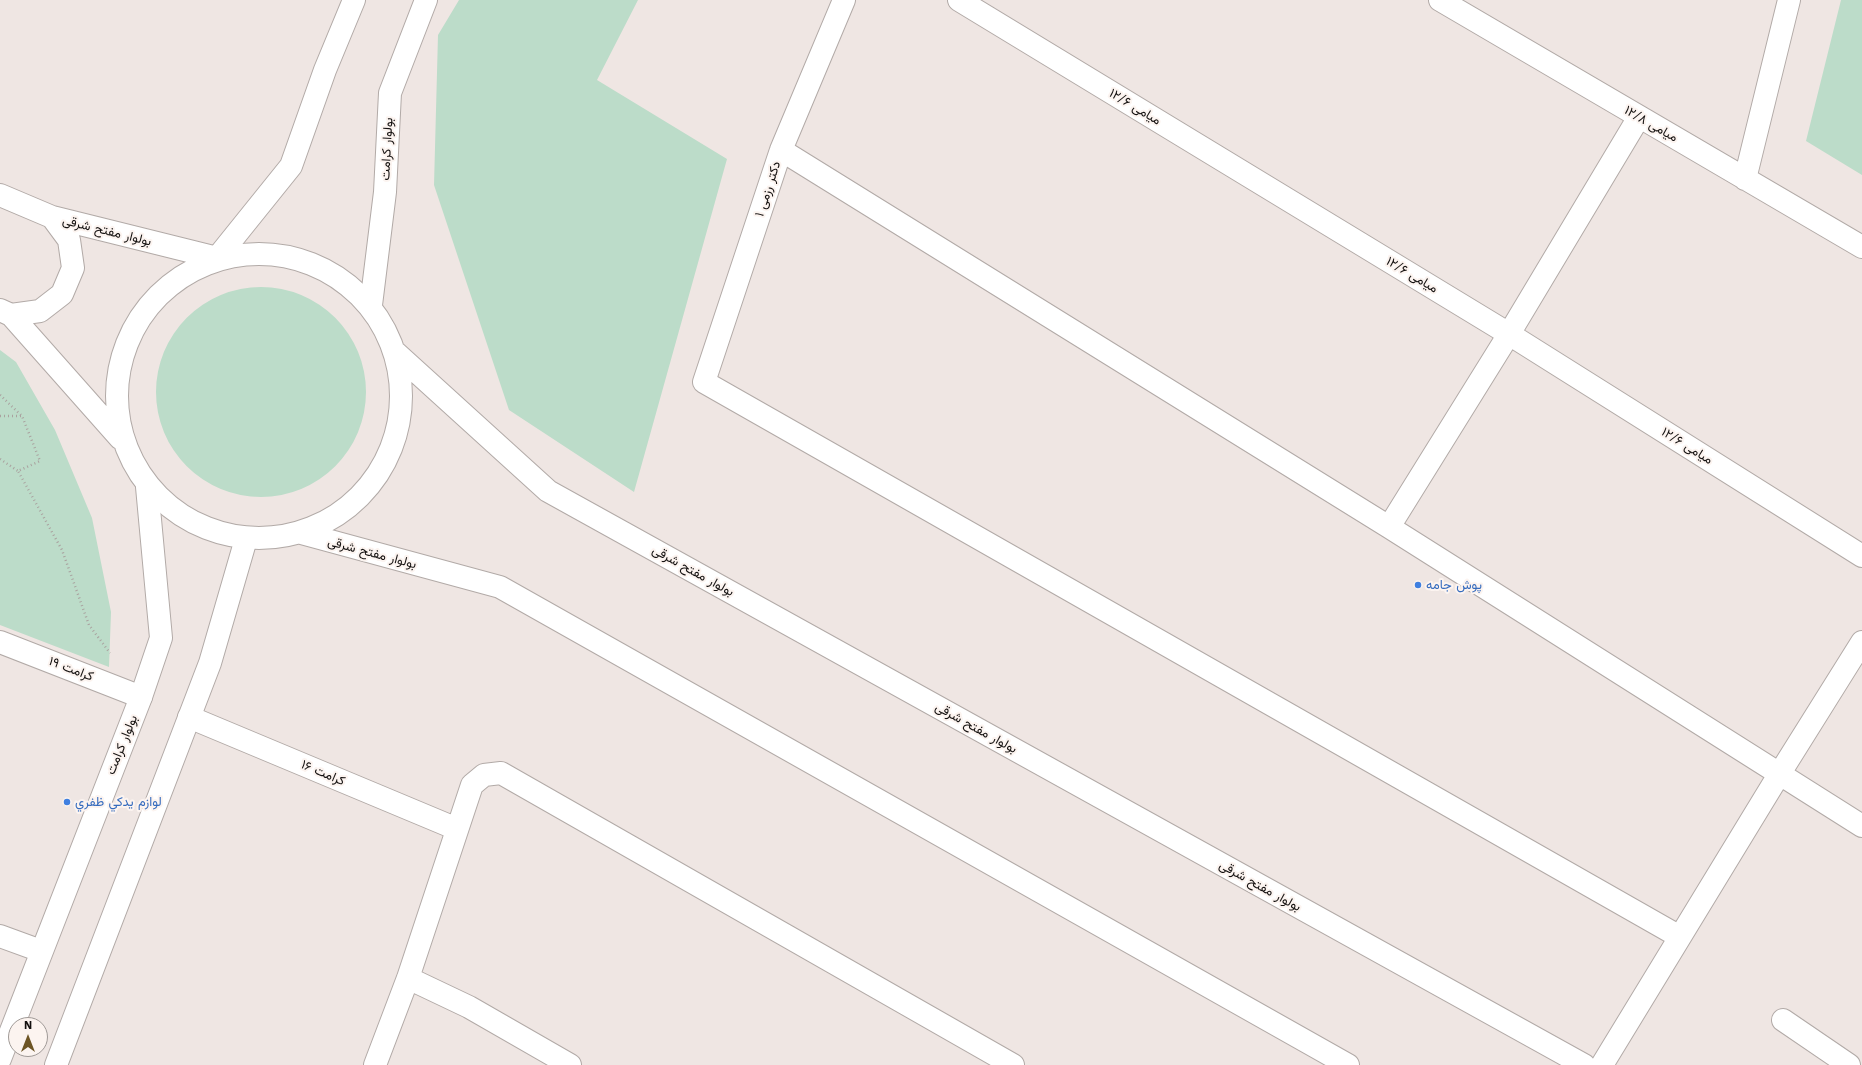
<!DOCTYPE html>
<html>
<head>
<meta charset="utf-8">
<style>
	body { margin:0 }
	#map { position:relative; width:1862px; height:1065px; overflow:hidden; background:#efe6e3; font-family:"Work Sans",sans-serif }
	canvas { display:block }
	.north { position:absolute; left:8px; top:1017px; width:40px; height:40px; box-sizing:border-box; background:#fcf4f0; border:1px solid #9f9996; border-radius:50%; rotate:0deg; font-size:11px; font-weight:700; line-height:16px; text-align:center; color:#141110 }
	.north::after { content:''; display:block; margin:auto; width:14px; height:18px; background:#6d5525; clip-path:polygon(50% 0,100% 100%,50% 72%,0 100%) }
</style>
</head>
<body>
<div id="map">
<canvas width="1862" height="1065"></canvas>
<div class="north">N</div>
</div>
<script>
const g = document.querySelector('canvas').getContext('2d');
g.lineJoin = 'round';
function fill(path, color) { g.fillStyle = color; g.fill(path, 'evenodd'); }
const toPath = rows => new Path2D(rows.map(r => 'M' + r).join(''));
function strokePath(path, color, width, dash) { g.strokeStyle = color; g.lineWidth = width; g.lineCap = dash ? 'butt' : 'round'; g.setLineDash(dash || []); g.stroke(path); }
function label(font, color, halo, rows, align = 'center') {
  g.font = font + ' "Work Sans",Vazirmatn,sans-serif'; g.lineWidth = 4; g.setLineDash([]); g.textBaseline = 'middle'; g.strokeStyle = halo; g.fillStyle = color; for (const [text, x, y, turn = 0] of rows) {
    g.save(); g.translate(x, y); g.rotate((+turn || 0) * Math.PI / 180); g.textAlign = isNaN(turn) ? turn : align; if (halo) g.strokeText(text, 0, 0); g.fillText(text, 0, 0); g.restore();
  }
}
fill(toPath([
	[459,0,638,0,597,80,727,159,634,492,509,410,434,185,438,35],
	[1841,0,1862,0,1862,175,1806,141],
	'156 392a105 105 0 1 1 210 0a105 105 0 1 1-210 0Z',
	[0,350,16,362,55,430,92,518,111,612,109,667,0,625]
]), '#bcdcc9');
const minor = toPath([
	[844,0,781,150,704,382,1680,937],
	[959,0,1509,334,1862,556],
	[1440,0,1862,247],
	[781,150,1389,527,1862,826],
	[1745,179,1789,0],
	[1389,527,1509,334,1639,117],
	[0,642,141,697],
	[189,717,457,829],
	[0,936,41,951],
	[408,978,469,1007,570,1065],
	[1783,1020,1849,1065],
	[375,1065,408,978,472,785,484,775,501,773,1013,1065],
	[1602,1065,1780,773,1862,642]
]);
const tertiary = toPath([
	[217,258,291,166,325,70,354,0],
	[371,305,385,192,390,93,426,0],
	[0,1059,141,697,161,638,147,487],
	[56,1065,210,663,246,539]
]);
const secondary = toPath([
	[0,195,52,217,217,258],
	'117 396a142 142 0 1 1 284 0a142 142 0 1 1-284 0Z',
	[0,310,11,315,120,438],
	[11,315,40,311,62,294,73,268,69,240,52,217],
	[396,353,548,491,1584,1065],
	[301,533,500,587,1348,1065]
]);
strokePath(minor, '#b2aaa7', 24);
strokePath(tertiary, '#b2aaa7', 24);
strokePath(secondary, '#b2aaa7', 24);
strokePath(toPath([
	[0,395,22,416,40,461,18,471,62,550,89,625,110,653],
	[0,416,22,416],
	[0,459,18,471]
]), '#a9a29f', 2.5, [1, 3]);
strokePath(minor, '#fff', 22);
strokePath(tertiary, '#fff', 22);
strokePath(secondary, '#fff', 22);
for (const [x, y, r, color] of [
	[1418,585,4,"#3f7fe0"],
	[67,802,4,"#3f7fe0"]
]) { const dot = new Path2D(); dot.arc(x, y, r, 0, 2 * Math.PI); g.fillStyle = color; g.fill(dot); strokePath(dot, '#fcf4f0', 1.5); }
label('13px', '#141110', '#fcf4f0', [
	["میامی ۱۲/۶",1135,107,31],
	["میامی ۱۲/۸",1651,124,30],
	["بولوار کرامت",387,149,-87],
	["دکتر رزمی ۱",768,189,-72],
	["بولوار مفتح شرقی",107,231,14],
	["میامی ۱۲/۶",1412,275,31],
	["میامی ۱۲/۶",1687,446,32],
	["بولوار مفتح شرقی",372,553,15],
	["بولوار مفتح شرقی",693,571,29],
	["کرامت ۱۹",71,669,21],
	["بولوار مفتح شرقی",976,728,29],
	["بولوار کرامت",122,745,-68],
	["کرامت ۱۶",323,773,23],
	["بولوار مفتح شرقی",1260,886,29]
]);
label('13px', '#366cbe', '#fcf4f0', [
	["پوش جامه",1426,585],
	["لوازم يدكي ظفري",75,802]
], 'left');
</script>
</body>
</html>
